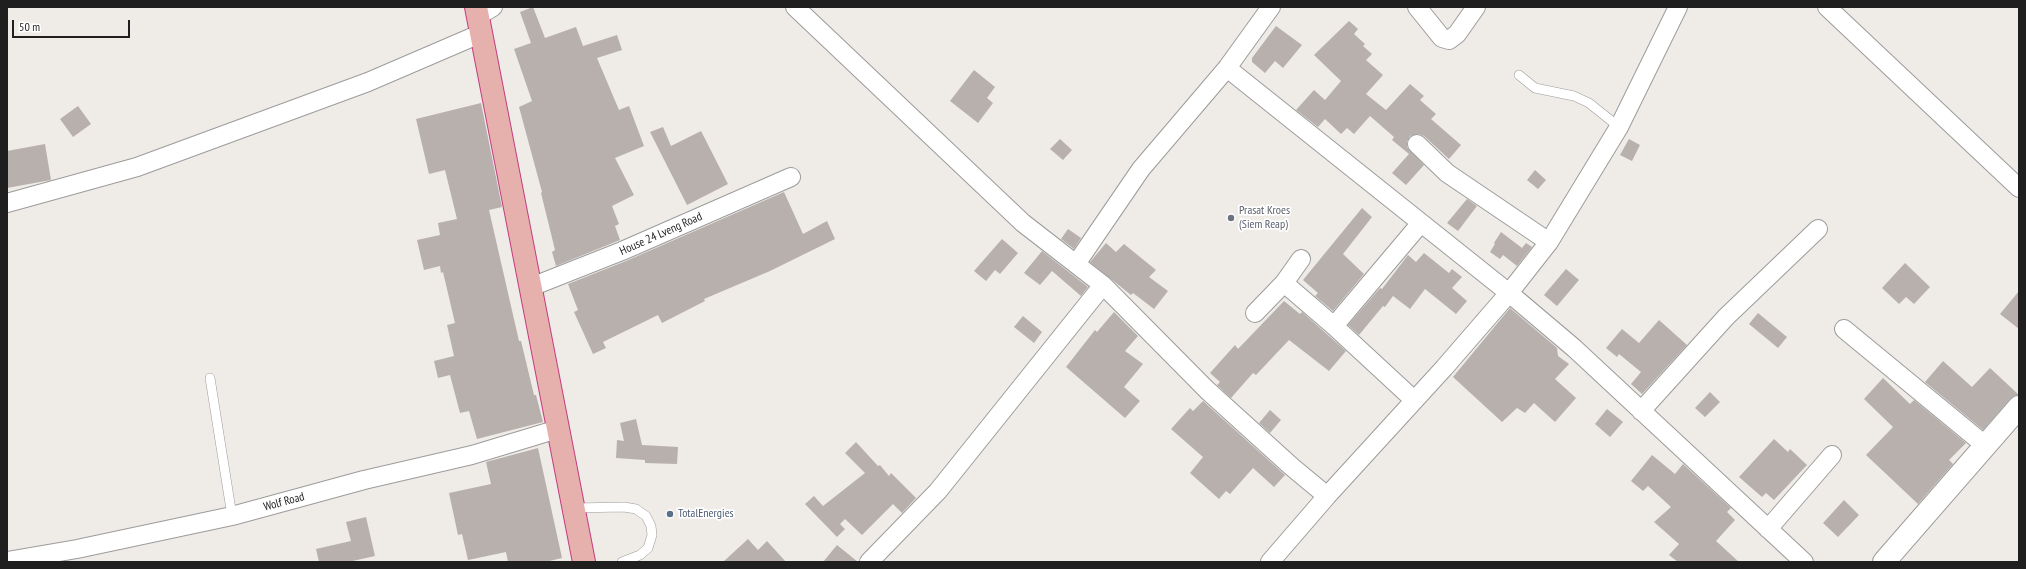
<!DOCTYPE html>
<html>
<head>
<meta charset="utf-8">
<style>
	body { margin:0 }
	#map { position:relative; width:2026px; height:569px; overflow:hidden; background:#efebe7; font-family:"PT Sans Narrow",sans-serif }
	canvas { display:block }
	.frame { position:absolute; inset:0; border:8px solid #1f1f1f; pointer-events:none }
	.scale { position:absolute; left:12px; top:20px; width:118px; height:18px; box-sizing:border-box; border:2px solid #1f1f1f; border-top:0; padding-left:5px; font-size:12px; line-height:14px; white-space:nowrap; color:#1f1f1f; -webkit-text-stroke:3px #fff; paint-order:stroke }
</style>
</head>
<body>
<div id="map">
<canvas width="2026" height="569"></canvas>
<div class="frame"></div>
<div class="scale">50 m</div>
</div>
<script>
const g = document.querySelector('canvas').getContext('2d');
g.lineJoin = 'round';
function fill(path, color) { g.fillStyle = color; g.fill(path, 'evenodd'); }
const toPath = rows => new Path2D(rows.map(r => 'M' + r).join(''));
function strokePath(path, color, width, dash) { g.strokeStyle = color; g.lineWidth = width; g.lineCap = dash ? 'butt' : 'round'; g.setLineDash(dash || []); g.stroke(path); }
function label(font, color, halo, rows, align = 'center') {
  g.font = font + ' "PT Sans Narrow",sans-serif'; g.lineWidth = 3.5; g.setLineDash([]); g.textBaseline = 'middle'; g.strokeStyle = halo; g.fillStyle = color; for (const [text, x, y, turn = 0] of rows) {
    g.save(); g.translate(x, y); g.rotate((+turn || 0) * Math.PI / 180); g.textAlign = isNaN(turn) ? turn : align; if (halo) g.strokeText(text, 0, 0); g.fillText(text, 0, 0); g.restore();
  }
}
fill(toPath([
	[533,7,545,38,576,27,583,46,617,35,622,50,597,58,619,110,629,106,644,146,615,158,634,195,612,206,619,224,615,226,620,240,556,266,552,252,555,250,541,193,542,192,519,107,532,101,514,49,531,43,520,12],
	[1349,21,1358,29,1354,34,1365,44,1363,46,1372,54,1366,60,1383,75,1366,94,1386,110,1410,84,1424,96,1420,100,1436,114,1431,119,1461,145,1449,159,1424,136,1419,134,1410,136,1407,142,1407,147,1424,165,1406,185,1392,173,1409,154,1392,140,1394,137,1370,116,1354,134,1347,128,1341,134,1325,119,1318,127,1296,110,1314,90,1325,100,1341,81,1314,55],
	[1276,26,1302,45,1283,68,1275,61,1265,73,1252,62,1252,58],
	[974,70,995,87,987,98,993,103,978,123,950,101],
	[481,103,502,207,489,210,519,341,521,341,534,395,536,395,543,422,477,439,469,411,460,413,450,375,438,378,434,361,454,356,447,325,455,323,443,272,441,273,440,266,424,270,417,240,440,235,438,223,457,219,445,170,429,174,416,119],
	[78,106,91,124,73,137,60,119],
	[663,127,671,146,701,131,728,184,687,205,650,132],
	[1060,139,1072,150,1063,160,1050,149],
	[1629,139,1640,145,1632,161,1620,155],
	[45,144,51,180,7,188,7,151],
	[1535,170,1546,180,1538,189,1527,180],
	[784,192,803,234,827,221,835,239,770,271,704,299,705,301,662,323,658,315,603,342,606,348,593,354,574,312,578,310,568,284,626,261],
	[1467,199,1477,206,1458,231,1447,223],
	[1362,208,1372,217,1343,254,1364,274,1333,311,1315,296,1318,293,1303,280],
	[1068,229,1081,238,1074,249,1061,239],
	[1501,232,1522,248,1526,243,1532,247,1517,266,1503,255,1500,259,1490,252,1495,244,1494,243],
	[1002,239,1018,253,1000,274,995,270,986,281,974,271],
	[1106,243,1116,252,1124,244,1156,270,1149,277,1168,291,1154,309,1133,293,1131,295,1090,262],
	[1042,251,1088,287,1081,296,1052,271,1040,285,1024,273],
	[1424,253,1449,273,1452,269,1462,277,1452,288,1467,301,1456,314,1425,289,1410,309,1393,296,1385,307,1383,306,1359,335,1348,325,1380,288,1382,289,1408,255,1416,262],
	[1905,263,1930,287,1914,304,1906,297,1899,304,1882,288],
	[1566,269,1579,280,1557,306,1544,295],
	[2019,291,2019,329,2000,314],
	[1284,301,1300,314,1302,312,1346,351,1329,371,1289,340,1256,375,1253,373,1231,398,1217,385,1220,382,1210,373,1235,345,1238,349],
	[1510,308,1557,348,1558,356,1569,364,1555,379,1576,398,1555,422,1534,403,1525,413,1517,408,1502,422,1453,377],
	[1114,312,1138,336,1125,351,1143,364,1124,387,1140,401,1125,418,1066,367,1095,330,1097,332],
	[1758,313,1787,337,1778,348,1749,324],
	[1023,316,1042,332,1034,343,1014,327],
	[1659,320,1687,345,1642,394,1631,384,1641,372,1619,354,1617,357,1606,348,1622,329,1639,343],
	[1943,361,1972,387,1990,368,2019,395,2010,399,1983,430,1925,382],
	[1883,378,1910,404,1914,400,1966,443,1949,460,1953,464,1918,504,1866,455,1893,427,1864,399],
	[1710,392,1720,402,1705,417,1695,408],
	[1203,401,1285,475,1274,487,1253,468,1230,494,1226,491,1219,499,1190,473,1203,457,1171,429,1190,408,1193,411],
	[1607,409,1623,422,1610,437,1595,424],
	[1270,410,1281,420,1270,433,1259,423],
	[636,419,642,445,678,447,677,464,645,463,645,460,616,458,617,440,624,441,620,423],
	[1774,439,1788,452,1790,449,1807,465,1774,500,1766,493,1762,497,1739,477],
	[856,442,878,466,880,465,889,476,891,473,916,498,902,513,893,504,862,535,845,519,840,524,845,529,837,537,805,504,814,496,823,506,865,473,845,453],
	[538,448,562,558,545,562,508,562,506,552,468,560,462,534,458,535,449,493,491,484,486,462],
	[1652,455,1675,474,1683,464,1731,508,1727,512,1735,520,1716,541,1739,562,1678,562,1669,555,1679,544,1654,522,1671,507,1648,486,1643,491,1631,481],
	[1844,500,1859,515,1838,537,1823,523],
	[366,517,375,556,348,562,319,562,316,549,351,541,346,522],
	[748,539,758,550,767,541,786,562,723,562],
	[837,545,858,562,823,562]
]), '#b8b0ad');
const service = toPath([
	[1519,75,1535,88,1574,96,1589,103,1619,127],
	[210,378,232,516],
	[574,508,624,507,636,509,646,516,651,526,652,535,648,548,640,555,622,562]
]);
const minor = toPath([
	[795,7,1023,223,1103,285,1207,390,1292,467,1327,496],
	[1417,7,1442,38,1449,40,1457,34,1476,7],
	[1827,7,2019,188],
	[478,16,493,7],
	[1227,68,1509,293,1574,348,1804,562],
	[1417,144,1447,173,1549,242],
	[7,203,137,167,368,82,482,33],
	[1076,264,1141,169,1227,68,1271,7],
	[1284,283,1334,326],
	[531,287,622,251,791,177],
	[1255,313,1284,283,1301,259],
	[1844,329,1986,446],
	[1414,400,1334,326,1420,224],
	[1641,411,1726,317,1818,229],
	[1768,529,1832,455],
	[7,561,77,549,232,516,364,480,472,455,558,429],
	[869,562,938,491,1103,285],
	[1270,562,1327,496,1444,368,1509,293,1549,242,1619,127,1678,7]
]);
const tertiary = toPath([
	[1884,562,2019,407]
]);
const trunk = toPath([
	[476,7,584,562]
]);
strokePath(service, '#9c9c9c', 10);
strokePath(minor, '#9c9c9c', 20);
strokePath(tertiary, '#9c9c9c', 24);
strokePath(trunk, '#c53c81', 24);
strokePath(service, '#fff', 9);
strokePath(minor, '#fff', 18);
strokePath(tertiary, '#fff', 22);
strokePath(trunk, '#e6b0ad', 22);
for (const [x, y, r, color] of [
	[1231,218,4,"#6b7280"],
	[670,514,4,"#5c6f8a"]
]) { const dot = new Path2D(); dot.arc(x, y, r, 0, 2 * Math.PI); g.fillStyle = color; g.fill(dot); strokePath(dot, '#fff', 1.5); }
label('12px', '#5b616d', '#fff', [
	["Prasat Kroes",1239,211],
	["(Siem Reap)",1239,225]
], 'left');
label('12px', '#1f1f1f', '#fff', [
	["House 24 Lveng Road",661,234,-24],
	["Wolf Road",284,502,-15]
]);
label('12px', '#4e5e75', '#fff', [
	["TotalEnergies",678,514]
], 'left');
</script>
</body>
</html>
